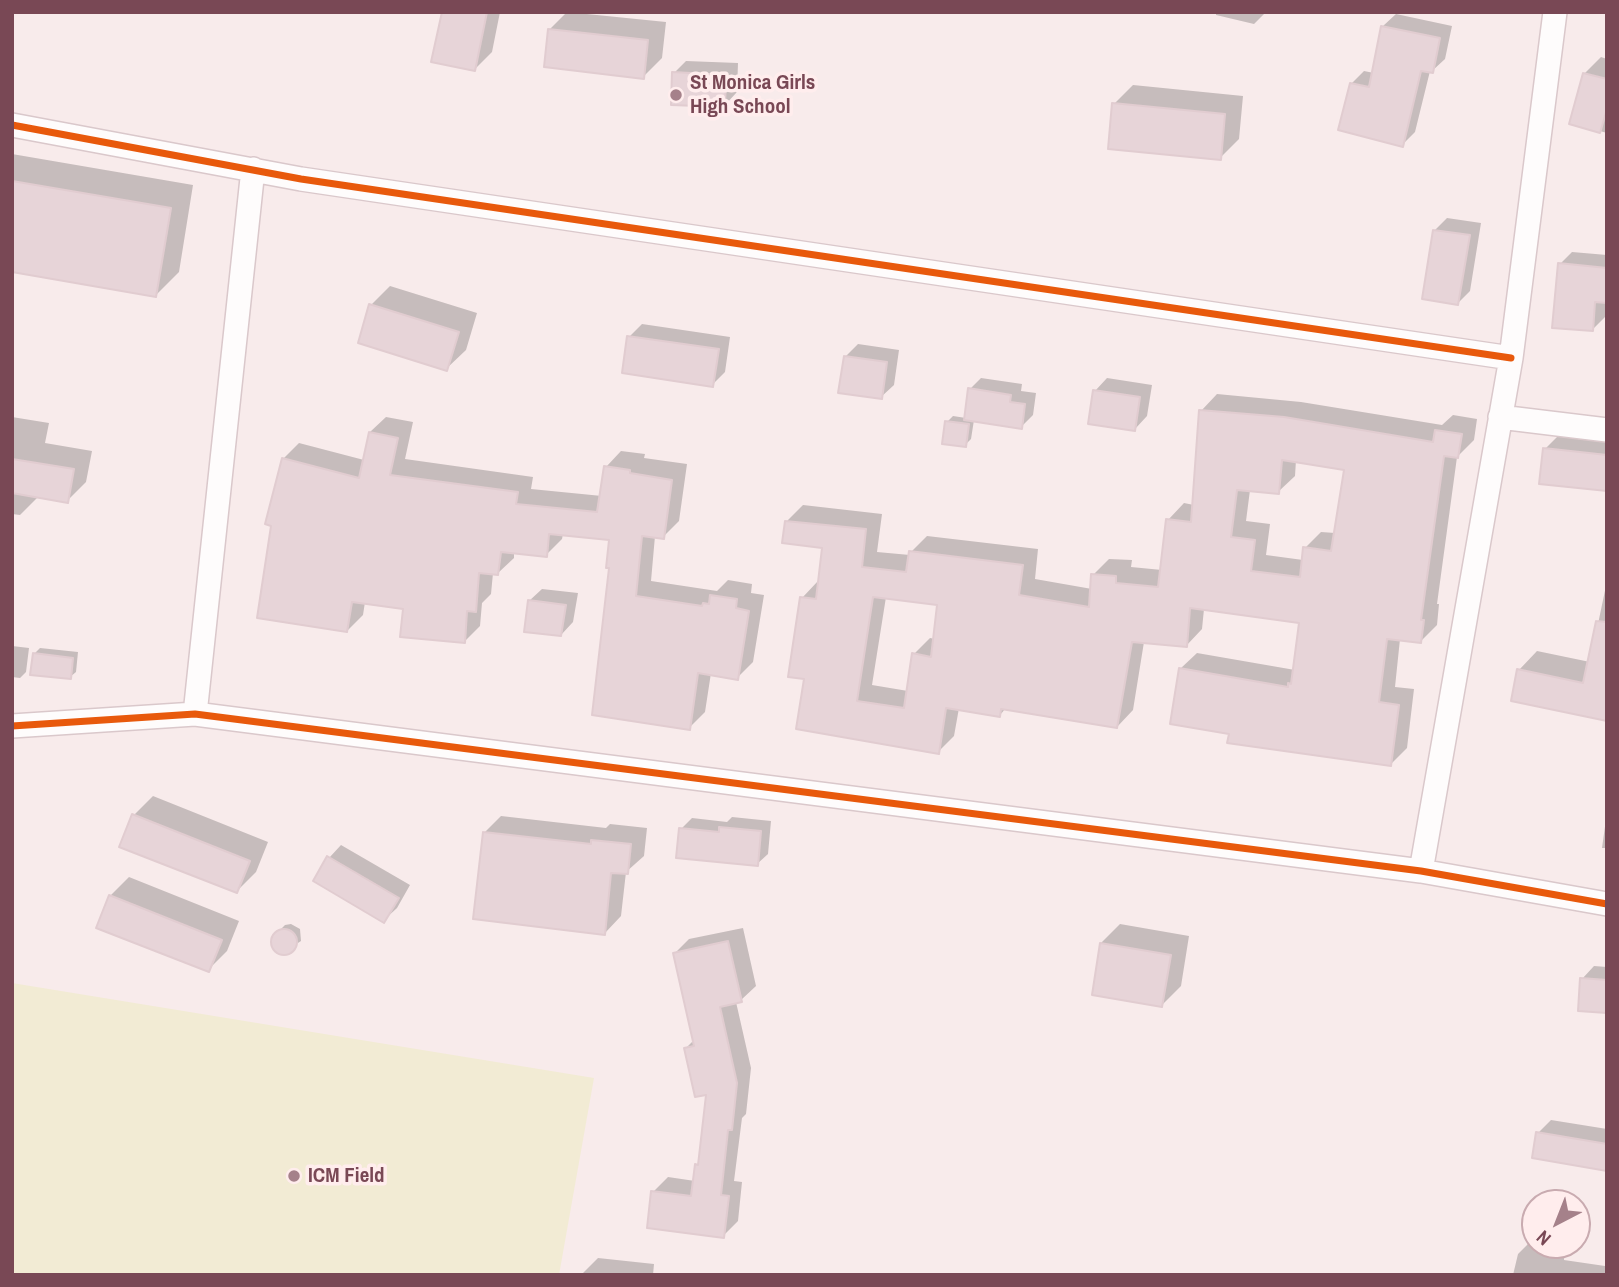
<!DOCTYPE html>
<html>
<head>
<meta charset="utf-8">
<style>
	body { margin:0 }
	#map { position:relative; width:1619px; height:1287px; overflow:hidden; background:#f8ebeb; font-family:"Archivo Narrow",sans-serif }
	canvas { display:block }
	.frame { position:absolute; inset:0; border:14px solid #794855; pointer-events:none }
	.north { position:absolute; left:1521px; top:1189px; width:70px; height:70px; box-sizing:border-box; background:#ffeded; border:2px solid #c9abb0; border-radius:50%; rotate:222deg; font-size:19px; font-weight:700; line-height:28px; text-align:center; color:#794855 }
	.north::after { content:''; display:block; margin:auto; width:24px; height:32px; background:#a5818a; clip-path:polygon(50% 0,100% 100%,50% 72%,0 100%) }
</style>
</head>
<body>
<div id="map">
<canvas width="1619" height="1287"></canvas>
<div class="frame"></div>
<div class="north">N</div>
</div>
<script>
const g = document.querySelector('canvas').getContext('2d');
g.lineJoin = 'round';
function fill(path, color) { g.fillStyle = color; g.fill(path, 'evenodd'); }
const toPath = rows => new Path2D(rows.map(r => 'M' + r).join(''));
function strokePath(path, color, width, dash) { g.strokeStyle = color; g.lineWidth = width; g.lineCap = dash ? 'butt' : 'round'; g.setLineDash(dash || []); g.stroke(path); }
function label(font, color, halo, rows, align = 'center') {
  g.font = font + ' "Archivo Narrow",sans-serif'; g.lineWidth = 7; g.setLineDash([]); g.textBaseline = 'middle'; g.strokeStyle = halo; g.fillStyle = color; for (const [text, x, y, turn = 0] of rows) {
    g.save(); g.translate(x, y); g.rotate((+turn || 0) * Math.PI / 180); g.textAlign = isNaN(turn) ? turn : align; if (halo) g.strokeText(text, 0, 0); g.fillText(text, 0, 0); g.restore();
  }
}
fill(toPath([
	[12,983,594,1078,559,1275,12,1275]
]), '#f2ebd4');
fill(toPath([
	[444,12,500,12,492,52,474,70],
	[567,12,666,22,662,58,643,77,549,30],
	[1216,12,1266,12,1254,24,1216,15],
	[1396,14,1452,26,1445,59,1432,71,1430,71,1415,132,1402,145,1352,83,1364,71,1374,73,1383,26],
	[1601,57,1607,59,1607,133,1571,123,1584,74],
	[686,61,738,63,737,92,725,105,674,73],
	[1133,85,1243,96,1239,139,1220,158,1114,104],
	[12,154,193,185,179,272,156,295,12,270],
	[1447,218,1481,223,1470,291,1458,303,1435,230],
	[1572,252,1607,255,1605,317,1592,330,1560,264],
	[390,286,477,313,466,350,446,369,371,305],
	[642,324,730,337,725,372,712,385,629,337],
	[858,344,899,350,894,385,881,397,845,357],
	[981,378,1022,384,1021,391,1036,393,1033,415,1021,427,974,420,971,439,965,445,947,422,953,416,966,418,970,389],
	[1107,378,1152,385,1147,416,1135,429,1095,391],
	[1217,394,1301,402,1442,425,1453,415,1477,419,1474,440,1457,457,1437,604,1439,604,1437,625,1421,641,1400,639,1395,687,1414,689,1407,748,1391,764,1231,733,1180,669,1197,653,1295,670,1301,621,1204,609,1202,629,1186,646,1144,642,1133,710,1117,727,1006,708,1000,715,959,708,954,736,938,752,806,678,802,598,818,581,824,546,786,522,803,505,882,514,877,552,910,555,911,552,927,536,1038,549,1035,579,1092,589,1093,575,1109,559,1132,560,1131,567,1162,570,1168,520,1184,503,1194,505,1201,411],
	[1296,460,1346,469,1335,533,1321,532,1305,548,1303,560,1266,555,1270,524,1246,521,1250,490,1278,492,1295,476],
	[886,597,939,604,935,639,930,638,914,654,908,691,872,685],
	[12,417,49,423,45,443,92,451,86,482,67,501,39,496,20,515,12,514],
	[386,417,413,422,405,459,533,477,531,489,602,496,606,467,621,451,645,454,644,458,687,464,679,521,663,537,655,536,651,581,717,591,728,580,752,584,751,593,764,595,753,662,737,678,711,673,705,712,689,728,611,566,611,538,563,534,562,539,546,555,514,552,514,558,498,573,493,573,491,594,482,603,480,626,464,642,405,607,365,602,363,615,347,631,283,459,299,443,364,460,370,432],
	[1564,430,1607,435,1607,489,1545,449],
	[1607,581,1607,719,1519,670,1537,651,1590,662],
	[542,589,578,593,573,622,561,635,529,601],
	[12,646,29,648,26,672,20,678,12,677],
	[40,648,78,652,76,672,70,677,35,653],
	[153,796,268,842,256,872,237,891,134,815],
	[1607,812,1607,848,1602,848],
	[501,816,606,828,610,824,647,828,644,856,626,872,621,916,605,933,484,833],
	[732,817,771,821,768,854,757,864,681,829,692,818,727,822],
	[341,845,410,885,397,908,384,920,329,858],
	[129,877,239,921,227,951,208,970,110,896],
	[291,924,300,929,301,941,284,952,274,947,273,942,279,931,285,925],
	[1120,924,1189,936,1181,986,1162,1005,1101,943],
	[743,928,756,986,741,1000,736,1002,751,1068,746,1114,742,1118,734,1181,742,1182,738,1221,723,1236,653,1192,668,1177,695,1181,696,1165,700,1162,708,1093,686,1048,694,1040,674,954,689,939],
	[1594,966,1607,967,1607,1011,1582,979],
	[1551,1120,1607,1129,1607,1169,1538,1133],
	[1531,1241,1535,1241,1535,1245,1565,1245,1564,1260,1605,1266,1607,1254,1607,1275,1513,1275,1518,1254],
	[598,1258,654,1264,653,1275,581,1275]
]), '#0003');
const building = toPath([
	[442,12,487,12,475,71,431,62,442,12],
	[1381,26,1440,38,1433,73,1421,71,1403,147,1338,130,1350,83,1369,87,1381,26],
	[548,29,648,40,644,79,544,67,548,29],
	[672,72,726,75,725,107,671,105,672,72],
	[1583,73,1607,79,1607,109,1600,133,1569,124,1583,73],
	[1112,103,1225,114,1221,160,1108,149,1112,103],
	[12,181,171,208,156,297,12,272,12,181],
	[1433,230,1470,235,1458,305,1422,299,1433,230],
	[1558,263,1607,268,1607,303,1595,302,1593,331,1552,328,1558,263],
	[369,304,459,332,447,371,358,343,369,304],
	[627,336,719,349,713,387,622,373,627,336],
	[844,356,887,362,882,399,838,393,844,356],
	[968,388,1011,395,1010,402,1025,404,1022,429,964,420,968,388],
	[1093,390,1140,397,1135,431,1088,424,1093,390],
	[1199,410,1284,417,1433,442,1435,430,1462,434,1458,458,1444,456,1421,620,1424,620,1421,643,1387,639,1379,702,1399,705,1391,766,1227,743,1229,734,1170,724,1179,668,1288,687,1288,683,1291,684,1299,623,1190,608,1187,647,1132,642,1117,728,1001,709,1000,717,946,708,939,754,796,729,804,679,788,677,800,597,816,599,822,548,782,543,785,521,866,529,862,567,906,572,909,551,1023,565,1019,595,1089,607,1091,574,1116,576,1116,583,1158,587,1166,519,1191,522,1199,410],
	[1282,460,1344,470,1331,551,1303,547,1300,577,1251,571,1255,540,1231,537,1237,490,1279,494,1282,460],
	[873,597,937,605,931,657,912,653,904,708,857,701,873,597],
	[945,421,969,424,966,447,942,444,945,421],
	[369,432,398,438,390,475,518,492,516,504,597,512,604,466,630,470,630,473,672,480,664,539,642,536,636,596,702,606,703,603,709,604,710,595,737,599,736,608,749,611,738,680,698,673,690,730,592,715,609,568,606,568,609,540,549,534,547,557,501,552,498,575,479,573,476,612,467,611,465,643,400,637,403,609,352,602,347,632,257,618,271,526,265,524,282,458,359,478,369,432],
	[1543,448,1607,455,1607,491,1539,484,1543,448],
	[12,459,74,469,68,503,12,493,12,459],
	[528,600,566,605,561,636,524,632,528,600],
	[1596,621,1607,622,1607,721,1511,701,1517,669,1583,683,1596,621],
	[33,653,73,658,71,679,30,675,33,653],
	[132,814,250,861,237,893,119,847,132,814],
	[719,827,761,831,758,866,676,858,679,828,719,832,719,827],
	[483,832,591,844,591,840,631,844,628,874,611,873,605,935,473,919,483,832],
	[327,856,399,898,384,923,313,881,327,856],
	[109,895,222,940,209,972,96,928,109,895],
	'271 942a13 13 0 1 1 26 0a13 13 0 1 1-26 0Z',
	[728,941,742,1002,720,1007,737,1083,732,1130,728,1130,721,1195,729,1196,724,1238,647,1228,651,1191,691,1196,695,1164,698,1165,706,1095,695,1097,684,1048,694,1046,673,953,728,941],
	[1100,943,1171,955,1162,1007,1092,995,1100,943],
	[1580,978,1607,980,1607,1013,1578,1011,1580,978],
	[1536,1132,1607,1144,1607,1171,1532,1158,1536,1132]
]);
fill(building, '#e7d4d8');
strokePath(building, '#e1ccd0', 2);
const minor = toPath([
	[12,125,301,179,1511,358],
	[1500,417,1607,430],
	[195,714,253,169],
	[12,726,195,714,1421,871,1607,904],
	[1421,871,1511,358,1555,12]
]);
strokePath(minor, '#dac8cb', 26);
strokePath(minor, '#fefcfc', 23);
strokePath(toPath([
	[12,125,301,179,1511,358],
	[12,726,195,714,1421,871,1607,904]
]), '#e8590c', 7);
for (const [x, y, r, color] of [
	[676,95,7,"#a5818a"],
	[294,1176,7,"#a5818a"]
]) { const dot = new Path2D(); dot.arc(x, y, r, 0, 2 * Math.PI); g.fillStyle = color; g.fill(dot); strokePath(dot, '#ffeded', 2.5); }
label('bold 21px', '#794855', '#ffeded', [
	["St Monica Girls",690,83],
	["High School",690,107],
	["ICM Field",308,1176]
], 'left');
</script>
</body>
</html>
